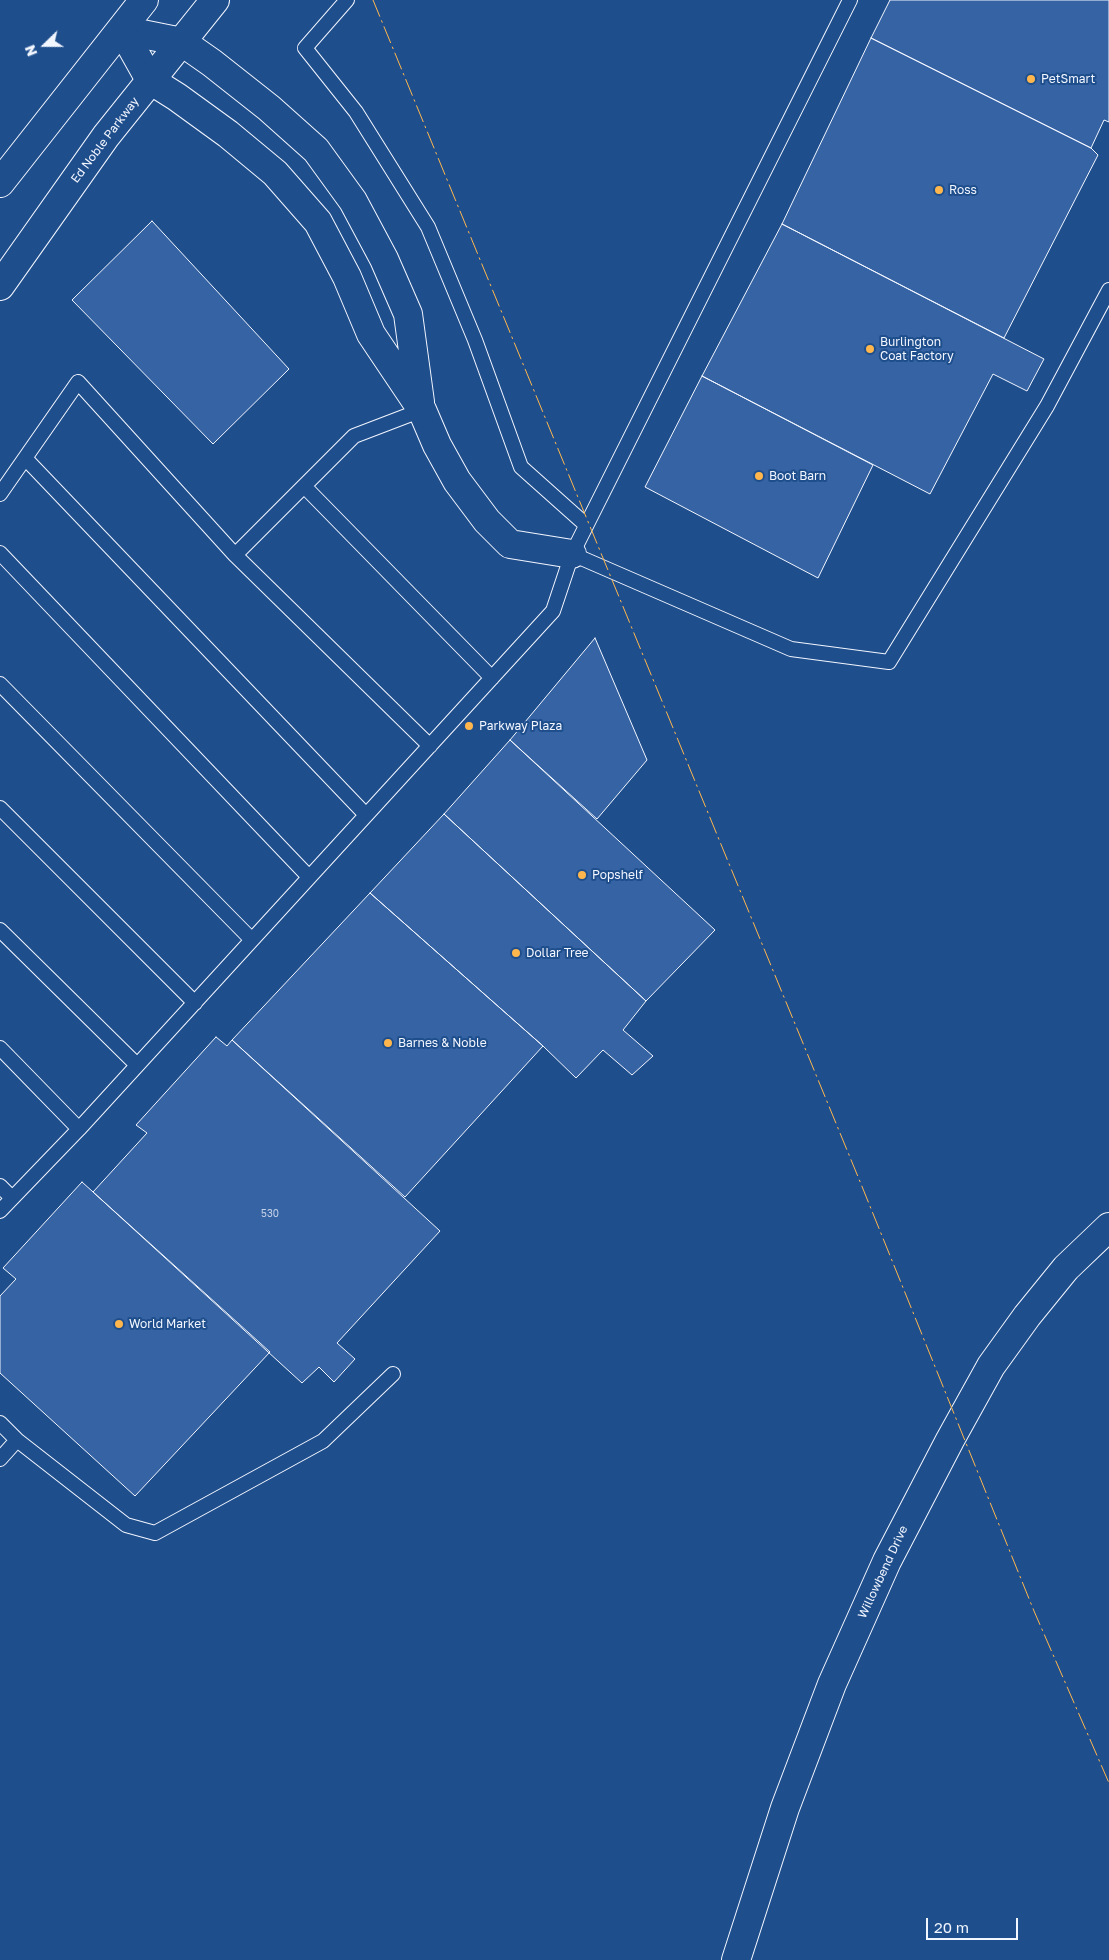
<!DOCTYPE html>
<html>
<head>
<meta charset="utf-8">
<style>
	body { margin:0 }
	#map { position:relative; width:1109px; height:1960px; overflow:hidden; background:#1f4e8c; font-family:"Golos Text",sans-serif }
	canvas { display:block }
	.north { position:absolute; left:20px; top:20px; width:50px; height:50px; -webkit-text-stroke:4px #1f4e8c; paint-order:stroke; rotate:248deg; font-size:14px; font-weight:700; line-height:20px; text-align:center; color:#f2f6ff }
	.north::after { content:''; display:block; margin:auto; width:18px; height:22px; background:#f2f6ff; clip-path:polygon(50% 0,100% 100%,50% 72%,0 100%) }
	.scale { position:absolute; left:926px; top:1918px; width:92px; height:22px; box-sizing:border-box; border:2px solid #f2f6ff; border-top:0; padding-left:6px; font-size:15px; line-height:18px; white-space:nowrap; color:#f2f6ff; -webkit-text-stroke:4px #1f4e8c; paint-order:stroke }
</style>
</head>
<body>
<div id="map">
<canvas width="1109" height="1960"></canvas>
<div class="north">N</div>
<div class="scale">20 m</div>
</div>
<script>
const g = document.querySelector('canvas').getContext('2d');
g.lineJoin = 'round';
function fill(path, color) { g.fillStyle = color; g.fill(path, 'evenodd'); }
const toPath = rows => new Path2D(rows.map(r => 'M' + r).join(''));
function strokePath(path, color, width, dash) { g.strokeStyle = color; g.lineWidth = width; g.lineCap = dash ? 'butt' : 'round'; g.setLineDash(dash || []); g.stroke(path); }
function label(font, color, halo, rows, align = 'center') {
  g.font = font + ' "Golos Text",sans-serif'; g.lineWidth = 4; g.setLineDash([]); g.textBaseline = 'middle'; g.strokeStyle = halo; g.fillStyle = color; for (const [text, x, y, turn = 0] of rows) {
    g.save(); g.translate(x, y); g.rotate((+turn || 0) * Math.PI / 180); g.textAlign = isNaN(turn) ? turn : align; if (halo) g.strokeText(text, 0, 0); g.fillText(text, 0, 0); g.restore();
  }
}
const building = toPath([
	[890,0,1109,0,1109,122,1104,120,1091,148,871,38,890,0],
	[871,38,1091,148,1098,155,1004,338,782,224,871,38],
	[152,221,289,369,213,444,72,300,152,221],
	[782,224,1044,359,1027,391,993,374,930,494,702,376,782,224],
	[702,376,873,465,818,578,645,487,702,376],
	[595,638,647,760,597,819,510,740,595,638],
	[510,740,715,930,646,1001,444,814,510,740],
	[444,814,646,1001,623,1030,653,1056,632,1075,603,1050,576,1078,543,1046,370,893,444,814],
	[370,893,543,1046,405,1197,232,1040,370,893],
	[216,1037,227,1046,232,1040,440,1231,337,1343,355,1359,334,1382,319,1367,302,1383,93,1192,147,1133,136,1125,216,1037],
	[82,1182,270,1352,135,1496,0,1373,0,1296,16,1279,3,1268,82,1182]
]);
fill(building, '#3563a3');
strokePath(building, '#f2f6ff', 1);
const service = toPath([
	[347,0,305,48,356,112,428,227,475,340,521,467,586,525],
	[422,410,354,436,304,486,492,678],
	[25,458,366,815],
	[0,494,78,382,235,555,304,486],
	[0,553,309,877],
	[572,554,791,649,889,662,1047,406,1109,290],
	[235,555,430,746],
	[0,684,252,940],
	[0,808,195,1003],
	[0,930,137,1065],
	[0,1048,79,1129],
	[0,1186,12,1198],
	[0,1211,79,1129,553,611,572,554,850,0],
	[0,1423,17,1440,0,1459],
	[17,1440,126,1525,155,1533,323,1441,393,1374]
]);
const minor = toPath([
	[122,30,150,80,177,97,228,134,275,173,318,222,347,277,371,334,422,410,437,445,457,481,487,521,510,544,572,554],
	[122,30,182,42,212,63,269,108,316,150,353,201,384,259,408,314,420,402],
	[736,1960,785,1808,832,1684,887,1561,950,1440,991,1366,1027,1316,1066,1268,1109,1227]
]);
const secondary = toPath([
	[0,183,144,0],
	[0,286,106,136,215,0]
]);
strokePath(service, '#f2f6ff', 16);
strokePath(minor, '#f2f6ff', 30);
strokePath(secondary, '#f2f6ff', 30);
strokePath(service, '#1f4e8c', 14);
strokePath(minor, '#1f4e8c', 28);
strokePath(secondary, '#1f4e8c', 28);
strokePath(toPath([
	[373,0,861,1184,1034,1611,1109,1783]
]), '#ffb74d', 1, [18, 4, 2.5, 4]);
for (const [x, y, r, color] of [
	[1031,79,5,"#ffb74d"],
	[939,190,5,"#ffb74d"],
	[870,349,5,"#ffb74d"],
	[759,476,5,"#ffb74d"],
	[469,726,5,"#ffb74d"],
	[582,875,5,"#ffb74d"],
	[516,953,5,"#ffb74d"],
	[388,1043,5,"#ffb74d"],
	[119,1324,5,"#ffb74d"]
]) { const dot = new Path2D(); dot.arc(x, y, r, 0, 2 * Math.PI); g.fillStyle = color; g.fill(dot); strokePath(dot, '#1f4e8c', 2); }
label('10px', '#c3d1e8', null, [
	["530",270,1214]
]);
label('12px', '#f2f6ff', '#1f4e8c', [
	["PetSmart",1041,79],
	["Ross",949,190],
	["Burlington",880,342],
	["Coat Factory",880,356],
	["Boot Barn",769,476],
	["Parkway Plaza",479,726],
	["Popshelf",592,875],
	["Dollar Tree",526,953],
	["Barnes & Noble",398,1043],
	["World Market",129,1324]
], 'left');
label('12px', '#f2f6ff', '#1f4e8c', [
	["Ed Noble Parkway",105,140,-53],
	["Willowbend Drive",883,1572,-65]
]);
</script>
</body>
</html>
